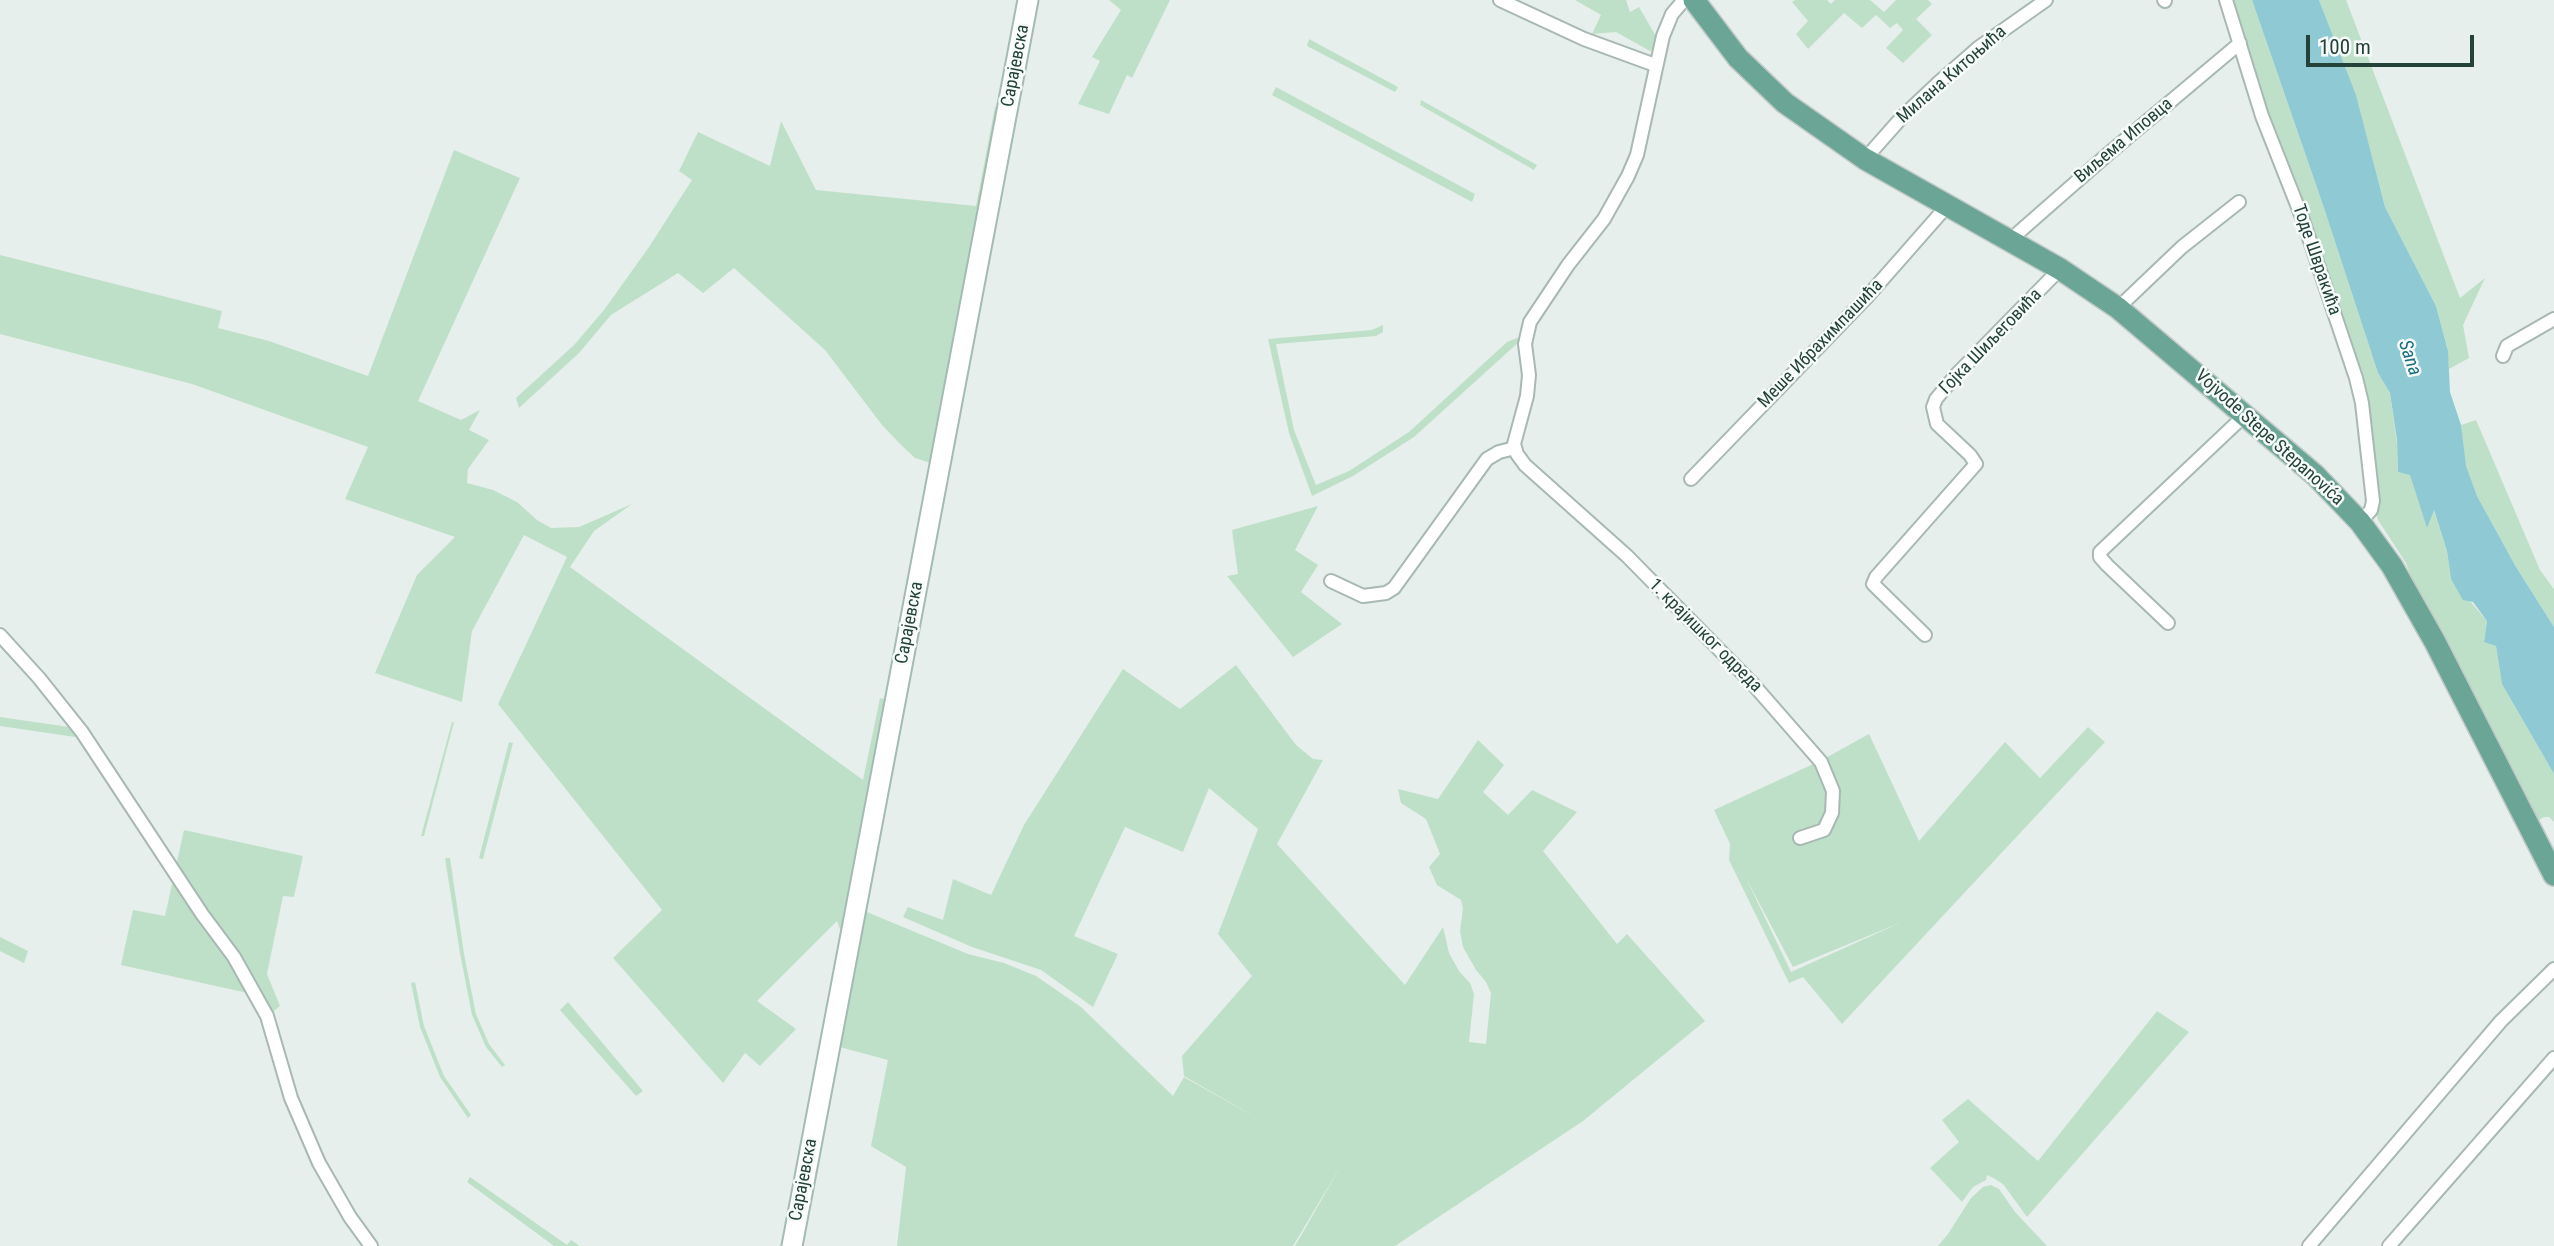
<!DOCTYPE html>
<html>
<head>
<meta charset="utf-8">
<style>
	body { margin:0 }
	#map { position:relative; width:2554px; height:1246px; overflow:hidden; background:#e6efeb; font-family:"Roboto Condensed",sans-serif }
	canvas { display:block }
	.scale { position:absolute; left:2306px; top:35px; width:168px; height:32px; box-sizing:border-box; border:4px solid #24423a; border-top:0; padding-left:9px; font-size:21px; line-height:24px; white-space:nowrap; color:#24423a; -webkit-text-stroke:5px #f7fbf9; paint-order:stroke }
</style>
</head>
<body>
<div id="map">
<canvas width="2554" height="1246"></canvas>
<div class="scale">100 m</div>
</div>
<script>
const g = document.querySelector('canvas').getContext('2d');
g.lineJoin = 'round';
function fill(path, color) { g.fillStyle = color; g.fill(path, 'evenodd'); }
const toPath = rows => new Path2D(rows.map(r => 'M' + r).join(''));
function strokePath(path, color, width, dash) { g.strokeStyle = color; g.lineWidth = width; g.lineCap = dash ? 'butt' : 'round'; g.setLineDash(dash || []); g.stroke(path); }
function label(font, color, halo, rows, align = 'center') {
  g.font = font + ' "Roboto Condensed",sans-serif'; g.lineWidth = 5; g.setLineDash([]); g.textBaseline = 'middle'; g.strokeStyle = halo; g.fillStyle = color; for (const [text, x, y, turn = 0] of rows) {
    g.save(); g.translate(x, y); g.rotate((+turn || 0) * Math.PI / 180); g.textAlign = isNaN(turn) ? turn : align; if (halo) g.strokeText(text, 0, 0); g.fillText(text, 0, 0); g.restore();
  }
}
fill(toPath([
	[1109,0,1170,0,1132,78,1127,75,1109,114,1078,104,1100,61,1092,57,1121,10],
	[1575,0,1626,0,1630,12,1639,7,1660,43,1656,49,1650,51,1616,32,1592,34,1601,15],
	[1795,0,1827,0,1831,4,1835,0,1870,0,1884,12,1896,0,1928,0,1932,4,1916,19,1932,35,1903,63,1886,48,1903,30,1897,23,1890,28,1876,15,1862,28,1844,13,1808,49,1796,34,1808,21,1792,2],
	[2233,0,2252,0,2324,208,2378,373,2390,393,2397,444,2398,472,2410,474,2427,527,2433,508,2447,551,2451,579,2487,621,2484,641,2496,646,2502,684,2554,774,2554,822,2549,817,2544,817,2534,823,2416,591,2406,563,2378,520,2376,512,2378,506,2373,499,2355,372,2333,289,2301,193,2259,88],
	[2319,0,2346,0,2460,298,2485,278,2463,325,2469,358,2449,369,2447,347,2436,306,2385,207,2356,96],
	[1309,39,1398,87,1395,92,1307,46],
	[1276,87,1475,194,1472,202,1272,95],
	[1421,100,1537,165,1534,170,1420,105],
	[1003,106,934,464,915,458,900,444,882,425,825,350,734,268,703,293,678,273,611,315,579,353,519,408,516,398,574,345,604,310,649,247,692,180,679,171,698,132,770,166,781,121,816,190,976,206,995,107],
	[454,150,520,178,418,401,461,420,480,410,469,430,489,440,468,469,467,483,493,490,517,502,537,520,551,528,579,527,632,504,594,531,570,567,863,780,880,698,889,700,844,940,837,921,757,1001,796,1029,760,1066,745,1053,723,1083,613,958,662,910,498,704,567,557,524,535,472,631,462,702,375,673,417,575,455,537,345,499,368,447,192,384,0,334,0,255,222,311,218,328,269,341,368,376],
	[1383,325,1383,332,1376,336,1276,344,1294,430,1316,485,1349,471,1409,432,1507,342,1517,338,1520,341,1414,437,1353,476,1312,496,1289,433,1268,339,1372,330],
	[2476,420,2540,570,2554,589,2554,627,2516,567,2477,496,2465,466,2461,425],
	[1318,506,1295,550,1318,565,1301,592,1342,624,1293,657,1227,576,1238,574,1232,530],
	[1236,665,1296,745,1313,759,1323,760,1277,844,1405,985,1443,927,1449,953,1459,971,1470,983,1474,994,1469,1042,1486,1044,1491,993,1486,982,1476,970,1463,947,1460,931,1463,908,1461,900,1437,885,1429,867,1440,854,1426,819,1401,803,1398,789,1438,799,1478,740,1504,765,1483,792,1508,815,1532,790,1577,812,1543,851,1617,944,1627,934,1705,1021,1583,1121,1395,1246,1295,1246,1342,1164,1293,1246,897,1246,906,1167,871,1146,888,1060,836,1046,862,910,968,954,1004,963,1036,976,1081,1007,1173,1096,1184,1077,1264,1122,1184,1076,1182,1056,1252,976,1218,934,1258,829,1209,788,1183,852,1125,827,1074,936,1118,954,1093,1007,1041,970,972,947,903,917,908,907,943,920,953,879,991,895,1024,825,1123,669,1180,709],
	[0,717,76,728,82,738,0,726],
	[452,722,454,722,424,836,421,836],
	[2088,727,2105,742,1842,1024,1803,977,1789,983,1729,860,1730,844,1714,810,1822,760,1869,734,1919,841,2005,742,2040,778],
	[1746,878,1793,967,1902,922,1791,972],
	[509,742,513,743,483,859,479,858],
	[184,830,303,856,294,897,283,896,267,974,280,1006,265,1018,252,994,121,965,133,910,165,916],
	[445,858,450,858,464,954,476,1014,489,1044,505,1065,502,1067,486,1047,472,1015,460,953],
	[0,937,28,951,24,963,0,951],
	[415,982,424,1026,444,1076,471,1115,468,1118,440,1077,420,1027,411,983],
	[568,1002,643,1091,636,1096,560,1010],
	[2157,1011,2189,1032,2027,1217,2003,1184,1995,1179,1987,1175,1986,1180,1973,1187,1962,1202,1930,1168,1959,1142,1942,1120,1968,1099,2038,1161],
	[470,1177,567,1245,571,1240,580,1246,554,1246,467,1182],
	[1991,1185,1999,1189,2015,1212,2047,1246,1938,1246,1948,1234,1971,1198,1983,1187]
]), '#bfe0c8');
fill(toPath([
	[2252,0,2319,0,2356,95,2385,207,2436,306,2448,351,2450,392,2461,425,2466,466,2477,496,2516,567,2554,627,2554,774,2502,684,2496,646,2484,642,2487,621,2473,602,2463,600,2451,579,2447,551,2434,510,2427,528,2410,475,2398,472,2397,440,2390,393,2378,373,2324,208]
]), '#8ec9d4');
const minor = toPath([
	[1500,0,1584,39,1655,65],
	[1684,0,1672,14,1663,36,1637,155,1628,176,1604,219,1568,265,1530,322,1525,344,1529,375,1527,396,1514,444,1517,454,1525,465,1627,556,1752,683,1821,762,1833,791,1832,813,1824,830,1800,838],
	[2164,0,2165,1],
	[2226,0,2262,116,2303,220,2356,378,2362,403,2373,501,2371,510,2360,522],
	[1865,159,1903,116,1938,83,1978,48,2046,0],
	[2010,240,2108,154,2240,43],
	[2118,308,2182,247,2239,202],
	[2503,356,2507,346,2554,319],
	[1691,479,1867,297,1947,206],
	[1331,581,1363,596,1386,593,1394,588,1487,459,1499,452,1515,448],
	[2168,623,2107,565,2100,557,2100,552,2245,415],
	[0,635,39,678,82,732,202,914,234,957,267,1016,291,1098,319,1163,350,1217,371,1246],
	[1925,635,1873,584,1876,577,1976,464,1970,455,1937,424,1933,407,1936,399,1956,375,2060,269],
	[2309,1246,2501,1021,2554,969],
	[2389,1246,2554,1058]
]);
const secondary = toPath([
	[792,1246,1028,0]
]);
const primary = toPath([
	[1694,0,1738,58,1785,103,1865,159,2060,269,2118,308,2315,475,2360,522,2392,566,2435,642,2554,875]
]);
strokePath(minor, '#a8b8b2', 16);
strokePath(secondary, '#a4bbb3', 23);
strokePath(primary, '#c2cac8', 24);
strokePath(minor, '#fff', 12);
strokePath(secondary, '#fff', 19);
strokePath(primary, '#6aa596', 21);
label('18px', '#24423a', '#f7fbf9', [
	["Сарајевска",1016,66,-79],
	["Милана Китоњића",1952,75,-41],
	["Виљема Иповца",2124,141,-40],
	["Тоде Швракића",2316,260,71],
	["Гојка Шиљеговића",1991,342,-46],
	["Меше Ибрахимпашића",1821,344,-46],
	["Vojvode Stepe Stepanovića",2269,438,42],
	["Сарајевска",910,623,-79],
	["1. крајишког одреда",1705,636,45],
	["Сарајевска",804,1180,-79]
]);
label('italic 19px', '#1c6f80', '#f7fbf9', [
	["Sana",2409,358,71]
]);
</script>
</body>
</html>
